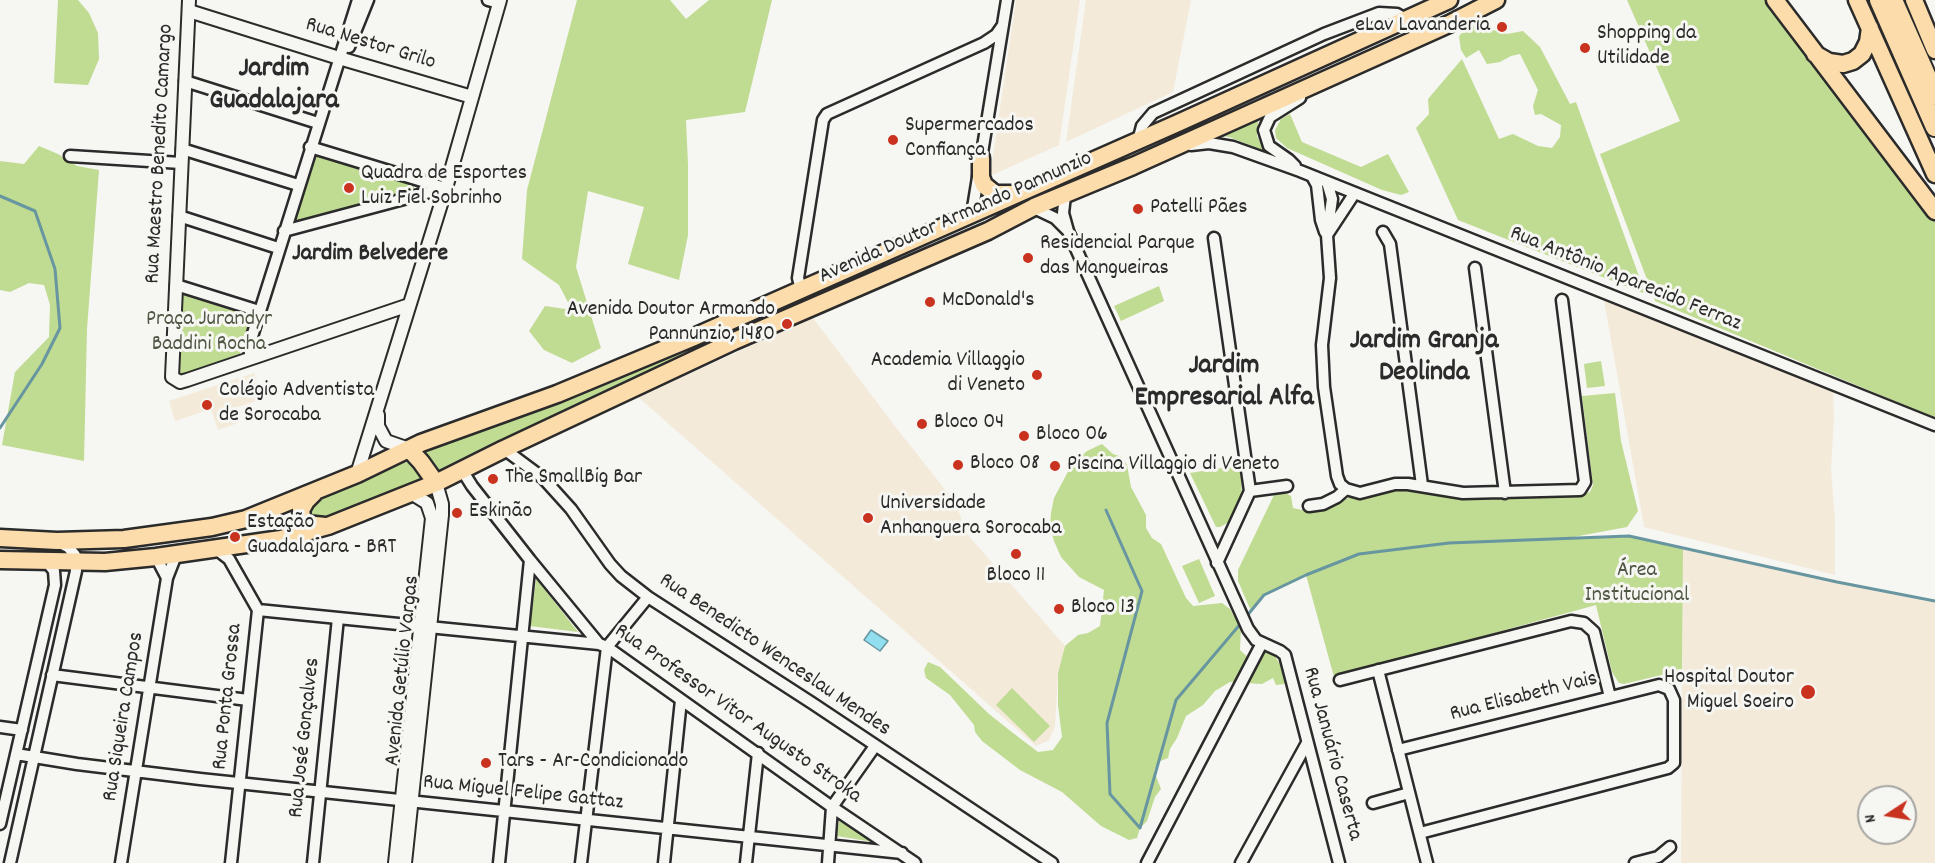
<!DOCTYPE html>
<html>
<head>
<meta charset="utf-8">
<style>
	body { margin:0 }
	#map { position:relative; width:1935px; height:863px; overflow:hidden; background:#f6f6f2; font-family:Dekko,sans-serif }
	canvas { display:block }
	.north { position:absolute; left:1857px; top:785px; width:60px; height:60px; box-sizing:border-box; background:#f6f6f2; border:2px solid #a5a5a2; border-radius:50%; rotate:258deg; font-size:16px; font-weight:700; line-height:24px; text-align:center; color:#2b2b2b }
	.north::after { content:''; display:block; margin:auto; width:21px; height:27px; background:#c8321e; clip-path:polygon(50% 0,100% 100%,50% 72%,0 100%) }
</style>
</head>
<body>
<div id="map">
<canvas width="1935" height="863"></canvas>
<div class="north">N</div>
</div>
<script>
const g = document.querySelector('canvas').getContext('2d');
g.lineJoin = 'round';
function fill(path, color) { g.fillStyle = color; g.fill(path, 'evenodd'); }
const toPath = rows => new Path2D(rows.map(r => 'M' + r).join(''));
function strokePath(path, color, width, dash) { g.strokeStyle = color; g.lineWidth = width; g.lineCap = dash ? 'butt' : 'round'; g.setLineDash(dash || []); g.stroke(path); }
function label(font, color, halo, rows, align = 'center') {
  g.font = font + ' Dekko,sans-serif'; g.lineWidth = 6; g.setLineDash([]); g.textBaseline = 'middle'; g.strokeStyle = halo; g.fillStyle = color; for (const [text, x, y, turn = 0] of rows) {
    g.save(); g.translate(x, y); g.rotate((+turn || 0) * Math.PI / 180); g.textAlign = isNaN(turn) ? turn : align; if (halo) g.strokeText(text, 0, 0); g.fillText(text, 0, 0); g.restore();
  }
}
fill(toPath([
	[1016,0,1080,0,1059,145,990,176],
	[1086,0,1191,0,1173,92,1066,142],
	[1604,300,1833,391,1834,418,1831,469,1835,522,1835,575,1644,527],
	[813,318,898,430,954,501,968,535,1065,646,1058,673,1055,727,1049,740,1036,746,638,397],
	[254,373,263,399,234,408,238,423,218,430,211,409,175,421,169,401],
	[1683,548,1935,601,1935,863,1681,863],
	[1869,797,1905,797,1905,833,1869,833]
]), '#f4eada');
fill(toPath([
	[58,0,78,0,89,13,98,33,99,59,88,85,54,83],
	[577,0,670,0,686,19,709,0,772,0,745,112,686,120,688,165,688,235,679,280,628,264,644,207,588,191,576,267,601,348,572,363,544,350,529,331,545,306,572,310,559,285,522,259,527,190],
	[1627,0,1767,0,1933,218,1935,222,1935,418,1655,301,1600,154,1680,121],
	[1486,22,1493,30,1507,34,1523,31,1540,47,1570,104,1576,102,1644,290,1643,293,1458,220,1416,128,1429,114,1428,99,1462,59,1499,139,1513,134,1538,146,1552,148,1560,137,1561,125,1541,114,1535,115,1533,106,1538,90,1520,54,1511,56,1500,62,1487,64,1479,50,1466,58,1461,50,1459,36,1468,27],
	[1262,114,1258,122,1257,136,1265,151,1229,137,1221,136,1223,131],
	[1290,114,1302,142,1361,167,1388,154,1409,192,1401,195,1382,190,1287,148,1276,138,1275,130,1281,119],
	[39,146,58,154,77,166,99,170,87,329,84,461,2,445,15,372,49,337,50,305,44,285,29,283,10,292,0,290,0,161,24,164],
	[321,155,414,185,414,190,298,221,295,219,295,215,315,157],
	[1159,286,1164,301,1121,321,1114,306],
	[183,292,252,316,240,354,186,374,179,374,175,371,181,293],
	[793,300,801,302,802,306,451,469,437,473,424,457,428,448],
	[1601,361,1605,386,1587,388,1584,364],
	[1615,393,1621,441,1638,511,1627,527,1568,538,1629,536,1683,548,1682,670,1624,684,1619,683,1612,672,1596,605,1334,677,1306,575,1264,595,1251,611,1238,581,1238,570,1274,495,1281,491,1291,496,1293,508,1311,512,1354,496,1366,498,1401,489,1413,488,1431,495,1472,497,1520,497,1582,494,1590,492,1593,485,1582,396],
	[1102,444,1113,454,1122,457,1127,465,1131,487,1146,515,1146,528,1152,538,1161,544,1186,598,1193,606,1222,603,1230,609,1241,629,1240,650,1253,662,1261,650,1275,656,1280,665,1285,684,1276,685,1273,678,1262,684,1230,682,1215,691,1203,705,1186,716,1177,738,1170,749,1168,758,1158,762,1154,771,1161,789,1155,797,1147,821,1140,828,1137,838,1129,840,1101,826,1062,792,1020,770,982,741,975,732,974,725,950,695,926,678,924,670,928,662,940,667,989,714,1013,733,1038,752,1053,750,1062,737,1058,705,1058,673,1065,646,1078,635,1088,633,1100,626,1104,590,1079,577,1061,557,1054,541,1050,527,1051,513,1054,498,1072,464,1087,451],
	[404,462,412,463,424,480,321,524,307,519,308,504],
	[1240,465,1242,497,1231,521,1220,527,1216,527,1190,473],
	[1199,559,1215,596,1199,603,1182,566],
	[536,580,538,581,578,632,530,626],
	[1012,688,1050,726,1034,742,996,705],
	[839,821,879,843,837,836]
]), '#c0db92');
const water = toPath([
	[871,630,888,641,880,651,864,640,871,630]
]);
fill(water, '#90deee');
strokePath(water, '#6896a0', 1.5);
strokePath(toPath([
	[0,196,35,211,55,269,60,328,42,364,0,428],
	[1106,510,1142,591,1107,723,1110,794,1140,828],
	[1246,617,1264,595,1306,575,1359,554,1449,543,1629,536,1837,582,1935,601],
	[1140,828,1176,700,1242,622]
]), '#6896a0', 3);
const minor = toPath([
	[488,0,499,3],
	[349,47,368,0],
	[185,81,318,123],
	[1138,141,1142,126,1153,113,1324,34,1379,13,1397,14,1406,19],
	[1191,145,1209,143,1233,147,1300,171,1935,425],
	[310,147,445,188],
	[182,149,298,185],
	[70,156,181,163],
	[1295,166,1289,160,1269,146,1264,130,1270,117,1300,98],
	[1312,176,1317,185,1321,220,1325,232],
	[1327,182,1332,199,1327,235,1330,278,1322,345,1324,387,1337,476,1340,484,1346,489,1360,493,1395,484,1408,484,1463,493,1580,490,1585,482,1562,300],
	[1065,196,1063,213,1068,231,1248,629,1256,640,1280,651,1285,655,1339,863],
	[1034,208,1055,218,1067,230],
	[972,214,1007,0],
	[179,216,278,248],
	[284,231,430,192,444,193],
	[1383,232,1390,244,1422,485],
	[1327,235,1354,194],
	[1214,238,1250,491,1217,563],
	[1475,268,1505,493],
	[176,285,259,311],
	[801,289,798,278,823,120,827,114,984,43,996,35,1003,25],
	[257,356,250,353,249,346,358,0],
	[504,449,543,478,571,509,610,564,621,576,648,597,812,703,1052,863],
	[462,470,472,486,530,560,599,644,607,647,832,807,915,863],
	[1250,491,1287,486],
	[1309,506,1323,504,1337,497,1346,489],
	[216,549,229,559,258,610,231,863],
	[156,557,167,578,176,555],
	[258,610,599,644],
	[1378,670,1427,863],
	[52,675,248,700],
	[1340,680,1571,621,1584,623,1594,632,1610,697],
	[0,727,22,730],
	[1398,750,1659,685,1669,689,1674,700,1674,763,1668,768,1420,833],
	[16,754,77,764,200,779,902,853],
	[1373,803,1409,793],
	[0,824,55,585,54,571,47,562],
	[10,863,76,571,75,555,68,547,60,543],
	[121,863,167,578],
	[313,863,338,618],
	[499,863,530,560],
	[581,863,607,647,648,597],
	[664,863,681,700],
	[746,863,758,753],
	[828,863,832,807,875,746],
	[1147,863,1262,643],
	[1241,863,1307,743],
	[1635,863,1658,857,1670,847]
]);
const tertiary = toPath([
	[189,0,172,377,180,382,187,380,409,305],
	[189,11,339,58,472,97],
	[378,415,378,426,386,441,409,449],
	[357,474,446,188,500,0],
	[395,863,432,518,427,503,411,493],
	[405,863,442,515,442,504,436,483]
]);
const primary = toPath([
	[981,158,981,177,984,185,995,194,1011,194],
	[409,449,421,462,436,483],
	[314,493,306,501,301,510,302,517,306,524,325,526],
	[0,538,57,541,124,539,212,527,246,519,357,474,421,443,557,394,694,337,1178,123,1449,0],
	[0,560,105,562,156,557,281,539,328,526,436,483,504,449,734,341,988,231,1034,207,1133,166,1449,24,1496,0]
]);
const trunk = toPath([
	[1775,0,1935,211],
	[1857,0,1935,174],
	[1914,0,1935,50],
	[1815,54,1829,62,1843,64,1853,61,1862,54,1868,42,1870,28]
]);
const motorway = toPath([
	[1879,0,1935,127],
	[1893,0,1935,95]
]);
strokePath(minor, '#2b2b2b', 15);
strokePath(tertiary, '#2b2b2b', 16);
strokePath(primary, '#2b2b2b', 21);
strokePath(trunk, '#2b2b2b', 21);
strokePath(motorway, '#2b2b2b', 22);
strokePath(minor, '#f6f6f2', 10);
strokePath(tertiary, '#f6f6f2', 12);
strokePath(primary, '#fcdcab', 16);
strokePath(trunk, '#fcdcab', 16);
strokePath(motorway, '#fcdcab', 18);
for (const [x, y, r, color] of [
	[1502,27,6,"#c8321e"],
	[1585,48,6,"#c8321e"],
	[893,140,6,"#c8321e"],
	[349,188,6,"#c8321e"],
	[1138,209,6,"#c8321e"],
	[1028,258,6,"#c8321e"],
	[930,302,6,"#c8321e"],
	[787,324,6,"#c8321e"],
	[1037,375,6,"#c8321e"],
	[207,405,6,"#c8321e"],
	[922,424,6,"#c8321e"],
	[1024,436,6,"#c8321e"],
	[958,465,6,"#c8321e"],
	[1055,466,6,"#c8321e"],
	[493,479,6,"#c8321e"],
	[457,513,6,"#c8321e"],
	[868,518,6,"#c8321e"],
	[235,537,6,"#c8321e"],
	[1016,554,6,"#c8321e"],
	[1059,609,6,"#c8321e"],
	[1808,692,8,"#c8321e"],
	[486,763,6,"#c8321e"]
]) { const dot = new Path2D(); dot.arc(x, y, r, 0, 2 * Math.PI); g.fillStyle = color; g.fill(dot); strokePath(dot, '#f6f6f2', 2); }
label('22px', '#2b2b2b', '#f6f6f2', [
	["eLav Lavanderia",1490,27,"right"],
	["Shopping da",1597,35],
	["Utilidade",1597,60],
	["Supermercados",905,127],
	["Confiança",905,152],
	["Quadra de Esportes",361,175],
	["Luiz Fiel Sobrinho",361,200],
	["Patelli Pães",1150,209],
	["Residencial Parque",1040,245],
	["das Mangueiras",1040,270],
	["McDonald's",942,302],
	["Avenida Doutor Armando",775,311,"right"],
	["Pannunzio, 1480",775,336,"right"],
	["Academia Villaggio",1025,362,"right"],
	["di Veneto",1025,387,"right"],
	["Colégio Adventista",219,392],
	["de Sorocaba",219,417],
	["Bloco 04",934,424],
	["Bloco 06",1036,436],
	["Bloco 08",970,465],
	["Piscina Villaggio di Veneto",1067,466],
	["The SmallBig Bar",505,479],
	["Universidade",880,505],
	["Anhanguera Sorocaba",880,530],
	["Eskinão",469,513],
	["Estação",247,524],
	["Guadalajara - BRT",247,549],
	["Bloco 11",1016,577,"center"],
	["Bloco 13",1071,609],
	["Hospital Doutor",1794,679,"right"],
	["Miguel Soeiro",1794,704,"right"],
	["Tars - Ar-Condicionado",498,763]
], 'left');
label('22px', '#2b2b2b', '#f6f6f2', [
	["Rua Nestor Grilo",370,45,17],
	["Rua Maestro Benedito Camargo",161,154,-87],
	["Avenida Doutor Armando Pannunzio",956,219,-24],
	["Rua Antônio Aparecido Ferraz",1625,280,22],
	["Rua Benedicto Wenceslau Mendes",774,656,34],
	["Avenida Getúlio Vargas",404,671,-84],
	["Rua Ponta Grossa",229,697,-84],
	["Rua Elisabeth Vais",1524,698,-14],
	["Rua Professor Vitor Augusto Stroka",737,715,35],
	["Rua Siqueira Campos",125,717,-81],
	["Rua José Gonçalves",306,738,-84],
	["Rua Januário Caserta",1331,754,75],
	["Rua Miguel Felipe Gattaz",523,794,6]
]);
label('22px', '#505745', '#f6f6f2', [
	["Praça Jurandyr",209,321],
	["Baddini Rocha",209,346],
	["Área",1637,572],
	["Institucional",1637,597]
]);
label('bold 24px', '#2b2b2b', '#f6f6f2', [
	["Jardim Belvedere",370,256]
]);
label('bold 28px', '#2b2b2b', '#f6f6f2', [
	["Jardim",274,71],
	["Guadalajara",274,103],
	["Jardim Granja",1424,343],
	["Deolinda",1424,375],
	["Jardim",1224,368],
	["Empresarial Alfa",1224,400]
]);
</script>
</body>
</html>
